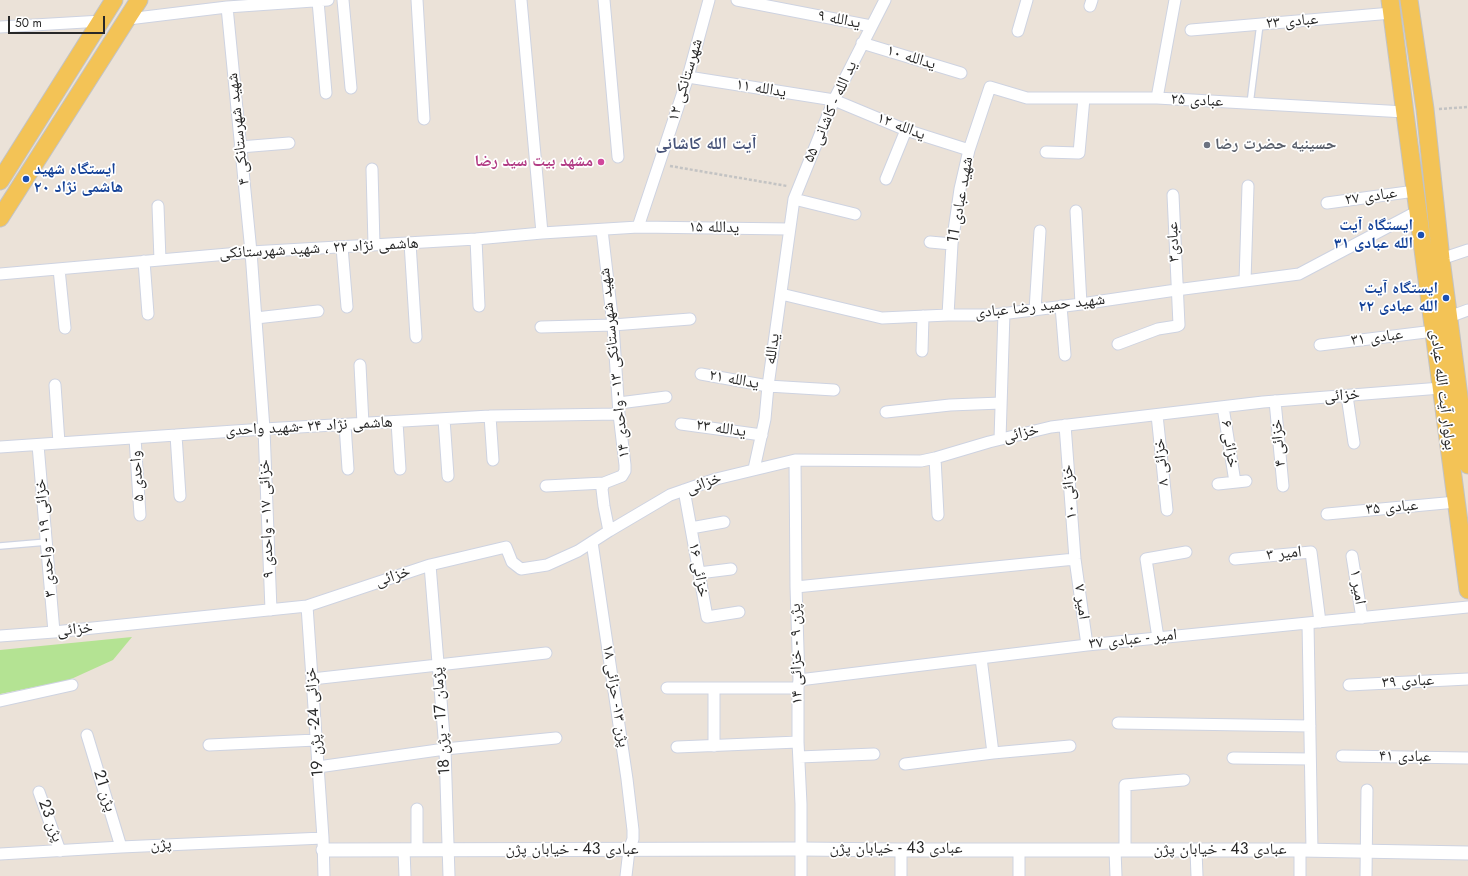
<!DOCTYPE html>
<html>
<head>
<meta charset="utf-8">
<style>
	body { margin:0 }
	#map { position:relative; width:1468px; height:876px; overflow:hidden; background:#ebe2d8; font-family:Jost,sans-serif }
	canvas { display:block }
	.scale { position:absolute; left:8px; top:16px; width:97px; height:18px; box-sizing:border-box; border:2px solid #282828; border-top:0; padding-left:5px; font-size:12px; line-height:14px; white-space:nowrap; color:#282828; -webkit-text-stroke:3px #fff; paint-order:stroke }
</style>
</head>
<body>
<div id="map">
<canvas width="1468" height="876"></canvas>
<div class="scale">50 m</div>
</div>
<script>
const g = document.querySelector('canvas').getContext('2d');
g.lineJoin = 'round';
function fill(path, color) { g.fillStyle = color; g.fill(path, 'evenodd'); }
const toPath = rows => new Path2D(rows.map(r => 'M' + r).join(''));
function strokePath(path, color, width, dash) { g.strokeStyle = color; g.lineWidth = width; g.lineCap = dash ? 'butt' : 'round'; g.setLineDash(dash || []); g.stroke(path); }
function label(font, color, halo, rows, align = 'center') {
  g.font = font + ' Jost,"Noto Naskh Arabic",sans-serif'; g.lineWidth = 3.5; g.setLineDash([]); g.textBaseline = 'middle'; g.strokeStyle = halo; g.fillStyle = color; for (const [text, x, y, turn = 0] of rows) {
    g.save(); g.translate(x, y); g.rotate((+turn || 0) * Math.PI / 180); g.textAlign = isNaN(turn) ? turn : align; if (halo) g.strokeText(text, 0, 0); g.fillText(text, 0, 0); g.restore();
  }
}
fill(toPath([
	[132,637,113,660,69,680,0,694,0,650]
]), '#b4e393');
const service = toPath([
	[1250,104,1260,24],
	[0,546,47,542]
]);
const minor = toPath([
	[343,0,351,88],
	[417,0,424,119],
	[521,0,542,233],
	[604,0,618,157],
	[737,0,871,26],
	[318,1,326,93],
	[1090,6,1092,0],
	[227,7,251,252,264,429,271,610],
	[128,19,227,7,328,0],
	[0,27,102,21],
	[1191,30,1392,13],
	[1018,31,1027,0],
	[862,43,961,73],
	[688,77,834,100,906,130,969,150],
	[1157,98,1175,0],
	[240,147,289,143],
	[1046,152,1079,153,1084,98],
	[372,169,374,245],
	[886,179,906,130],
	[794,199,855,214],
	[1327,203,1415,191],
	[158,206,160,260],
	[1076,211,1081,304],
	[638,227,688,77,709,0],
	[602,230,613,325,619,414,625,465,625,471,622,476,604,483,602,489,604,506,609,531],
	[476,239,479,306],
	[930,242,952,244],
	[410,243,416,337],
	[342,247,347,307],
	[1441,259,1468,250],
	[144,261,148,314],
	[59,269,65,328],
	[0,274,251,252,476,239,542,233,638,227,789,229],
	[1245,281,1248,186],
	[781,294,882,318,948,315,993,315,1081,304,1176,290,1299,274,1418,211],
	[1061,306,1065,355],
	[1035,310,1040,231],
	[948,315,952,244,960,189,969,150,990,87,1027,98,1157,98,1405,112],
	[1449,317,1468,310],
	[256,318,318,311],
	[541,327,613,325,690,319],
	[1118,344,1158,329,1177,326,1179,325,1173,195],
	[1320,345,1434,331],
	[922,351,923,316],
	[360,365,363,424],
	[701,374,768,386,834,390],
	[55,385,59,443],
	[1347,396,1354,443],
	[1275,401,1283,486],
	[619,403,666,397],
	[1223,407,1235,482],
	[886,412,950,405,1001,403],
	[1157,415,1167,510],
	[490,416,493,460],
	[444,419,448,476],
	[397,422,400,469],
	[681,424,762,435],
	[345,425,348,469],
	[1065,425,1075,559,1087,645],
	[176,435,180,496],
	[135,438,140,515],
	[1000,439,1004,313],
	[38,445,54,632],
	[0,447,264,429,490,416,619,414],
	[935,458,938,515],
	[795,460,796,587,799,680,798,688,798,742,801,804,801,876],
	[754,469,765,419,768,386,794,199,834,100,885,0],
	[1218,484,1246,481],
	[546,486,604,483],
	[684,490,707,617,739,612],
	[1327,514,1456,502],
	[691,528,724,522],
	[592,542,627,779,633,830,633,839,629,850,626,876],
	[1352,556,1362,618],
	[1235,559,1311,552,1320,622],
	[430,565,445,749,449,876],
	[699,573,731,569],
	[796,587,1075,559],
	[307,606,323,838,324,876],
	[1308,623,1312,850],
	[0,636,54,632,307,606,430,565,506,547,512,562,521,569,547,565,578,551,609,531,670,495,716,479,795,460,921,461,935,458,989,442,1051,427,1263,402,1441,388],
	[1158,638,1146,559,1186,552],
	[981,658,993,753],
	[312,679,546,653],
	[799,680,1087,645,1468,607],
	[1349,685,1468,679],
	[667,688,798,688],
	[714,688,714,746],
	[0,701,72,685],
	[1118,723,1310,726],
	[87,735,121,847],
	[209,745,316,740],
	[677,747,798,742],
	[1342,756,1468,758],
	[799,757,874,754],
	[1233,758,1310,759],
	[905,764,993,753,1070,746],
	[318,767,445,749,556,738],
	[39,792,60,851],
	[417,809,417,850],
	[404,850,405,876],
	[901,850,901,876],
	[1019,850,1019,876],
	[1115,850,1116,876],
	[1125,850,1125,785,1184,780],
	[1196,850,1197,876],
	[0,854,121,847,323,838],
	[1300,876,1300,850],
	[1366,876,1367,790]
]);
const tertiary = toPath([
	[323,850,801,849,901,850,1300,850,1468,853]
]);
const primary = toPath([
	[1390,0,1468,590],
	[1409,0,1425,109,1441,259,1468,465],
	[0,181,114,0],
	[0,218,139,0]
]);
strokePath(service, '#ced3e1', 8);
strokePath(minor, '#ced3e1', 13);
strokePath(tertiary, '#ced3e1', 15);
strokePath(primary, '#c3c3c3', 19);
strokePath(toPath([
	[1439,109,1468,107],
	[670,166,787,186]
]), '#c3c3c3', 2.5, [3, 2]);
strokePath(service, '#fff', 5.5);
strokePath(minor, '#fff', 11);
strokePath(tertiary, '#fff', 13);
strokePath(primary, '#f3c356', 17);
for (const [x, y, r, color] of [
	[1207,145,4,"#6b7280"],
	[601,162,4,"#d1479c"],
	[26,179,4,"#1a4fb4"],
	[1421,235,4,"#1a4fb4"],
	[1446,298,4,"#1a4fb4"]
]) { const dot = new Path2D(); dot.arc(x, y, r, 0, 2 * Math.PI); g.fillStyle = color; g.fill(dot); strokePath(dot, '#fff', 1.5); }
label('16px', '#282828', '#fff', [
	["یدالله ۹",839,20,11],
	["عبادی ۲۳",1292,22,-5],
	["یدالله ۱۰",911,58,17],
	["شهرستانکی ۱۲",686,80,-73],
	["یدالله ۱۱",761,89,9],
	["عبادی ۲۵",1197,101,3],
	["ید الله - کاشانی ۵۵",831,112,-66],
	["یدالله ۱۲",901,127,21],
	["شهید شهرستانکی ۴",239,129,-96],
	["عبادی ۲۷",1371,197,-8],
	["شهید عبادی 11",961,200,-80],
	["یدالله ۱۵",714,228,1],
	["عبادی۳",1174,242,-92],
	["هاشمی نژاد ۲۲ ، شهید شهرستانکی",319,249,-3],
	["شهید حمید رضا عبادی",1040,307,-6],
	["عبادی ۳۱",1377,338,-7],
	["یدالله",773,349,-82],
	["شهید شهرستانکی ۱۳ - واحدی ۱۴",615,363,-96],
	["یدالله ۲۱",734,380,10],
	["بولوار آیت الله عبادی",1442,390,83],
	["خزائی",1342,396,-4],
	["هاشمی نژاد ۲۴ -شهید واحدی",309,427,-3],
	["یدالله ۲۳",721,429,8],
	["خزائی",1021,434,-13],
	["خزائی ۴",1279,443,-95],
	["خزائی ۶",1229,444,81],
	["خزائی ۸",1162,462,-96],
	["واحدی ۵",138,476,-94],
	["خزائی",704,484,-19],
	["خزائی ۱۰",1070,492,-95],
	["عبادی ۳۵",1392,508,-5],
	["خزائی ۱۷ - واحدی ۹",267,519,-92],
	["خزائی ۱۹ - واحدی ۳",46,538,-95],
	["امیر ۳",1284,554,-6],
	["خزائی ۱۶",698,570,79],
	["خزائی",393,577,-18],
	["امیر ۱",1357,587,81],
	["امیر ۷",1081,602,82],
	["خزائی",75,630,-6],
	["امیر - عبادی ۳۷",1133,640,-6],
	["پژن ۹ - خزائی ۱۴",797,654,-91],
	["عبادی ۳۹",1408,682,-3],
	["پژن ۱۳- حزائی ۱۸",615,696,81],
	["پژمان 17 - پژن 18",442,721,-94],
	["خزائی 24- پژن 19",315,722,-94],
	["عبادی ۴۱",1405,757,1],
	["پژن 21",104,791,73],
	["پژن 23",50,821,70],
	["پژن",161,845,-3],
	["عبادی 43 - خیابان پژن",896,849],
	["عبادی 43 - خیابان پژن",572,850],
	["عبادی 43 - خیابان پژن",1220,850]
]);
label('bold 16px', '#5b616d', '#fff', [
	["حسینیه حضرت رضا",1215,145]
], 'left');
label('bold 16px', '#b23c85', '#fff', [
	["مشهد بيت سيد رضا",593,162]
], 'right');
label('bold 16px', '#164399', '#fff', [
	["ایستگاه شهید",34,170,"left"],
	["هاشمی نژاد ۲۰",34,188,"left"],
	["ایستگاه آیت",1413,226],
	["الله عبادی ۳۱",1413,244],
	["ایستگاه آیت",1438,289],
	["الله عبادی ۲۲",1438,307]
], 'right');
label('bold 17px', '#485479', '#fff', [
	["آیت الله کاشانی",706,145]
]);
</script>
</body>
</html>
